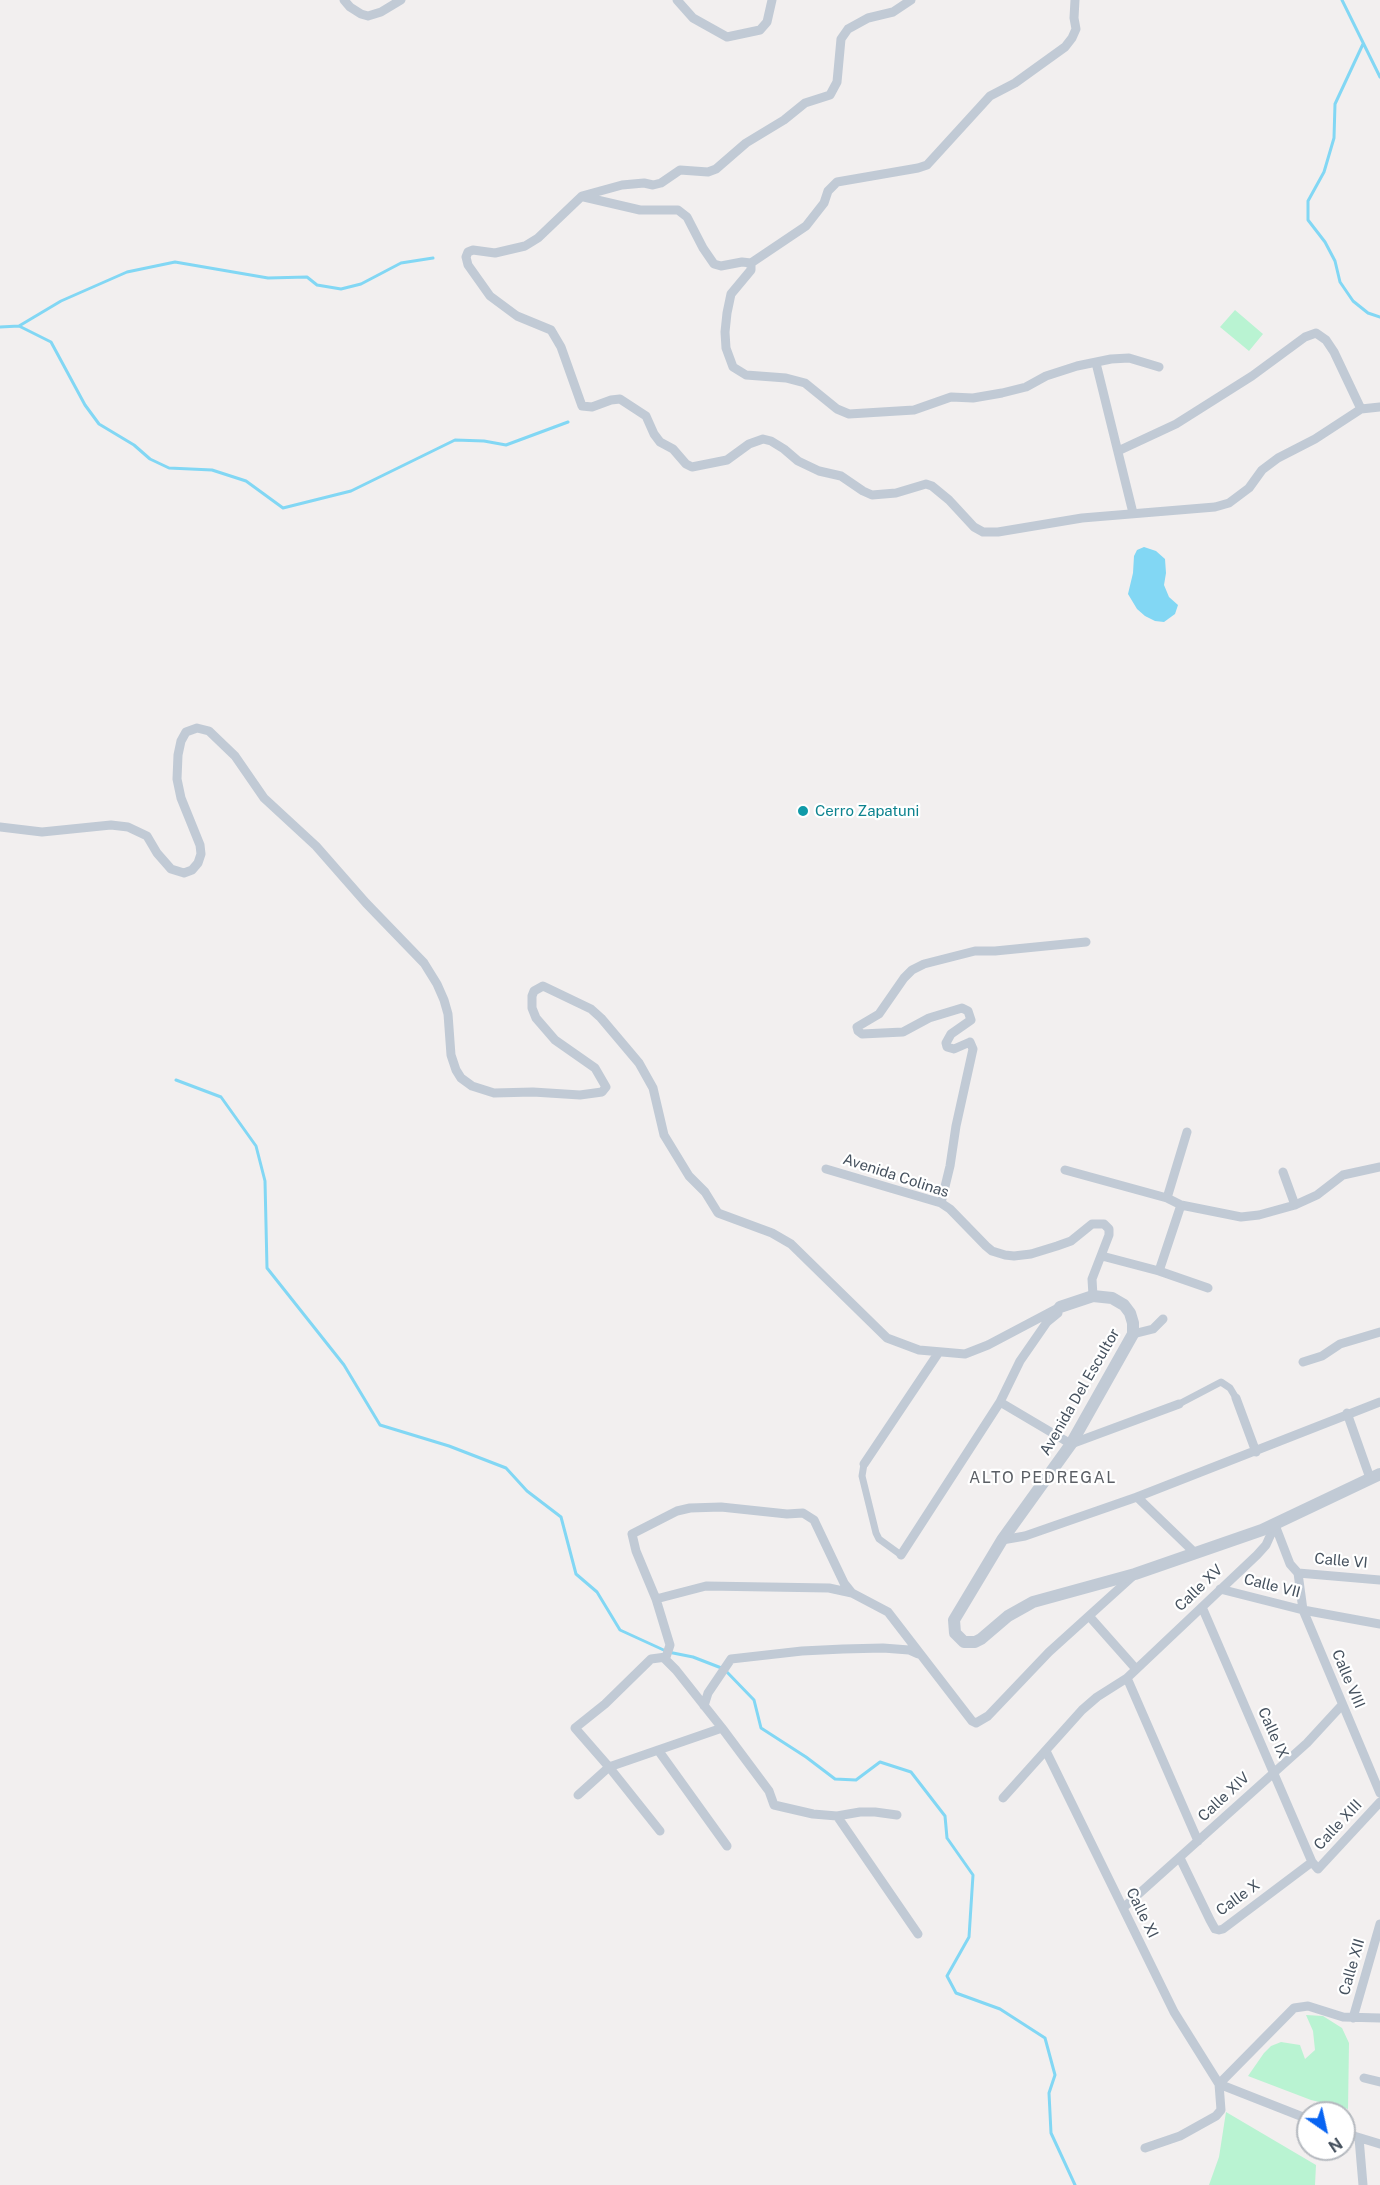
<!DOCTYPE html>
<html>
<head>
<meta charset="utf-8">
<style>
	body { margin:0 }
	#map { position:relative; width:1380px; height:2185px; overflow:hidden; background:#f2efef; font-family:"Public Sans",sans-serif }
	canvas { display:block }
	.north { position:absolute; left:1296px; top:2101px; width:60px; height:60px; box-sizing:border-box; background:#fff; border:2px solid #b5b9bf; border-radius:50%; rotate:146deg; font-size:16px; font-weight:700; line-height:24px; text-align:center; color:#45515e }
	.north::after { content:''; display:block; margin:auto; width:21px; height:27px; background:#0864f2; clip-path:polygon(50% 0,100% 100%,50% 72%,0 100%) }
</style>
</head>
<body>
<div id="map">
<canvas width="1380" height="2185"></canvas>
<div class="north">N</div>
</div>
<script>
const g = document.querySelector('canvas').getContext('2d');
g.lineJoin = 'round';
function fill(path, color) { g.fillStyle = color; g.fill(path, 'evenodd'); }
const toPath = rows => new Path2D(rows.map(r => 'M' + r).join(''));
function strokePath(path, color, width, dash) { g.strokeStyle = color; g.lineWidth = width; g.lineCap = dash ? 'butt' : 'round'; g.setLineDash(dash || []); g.stroke(path); }
function label(font, color, halo, rows, align = 'center') {
  g.font = font + ' "Public Sans",sans-serif'; g.lineWidth = 4.5; g.setLineDash([]); g.textBaseline = 'middle'; g.strokeStyle = halo; g.fillStyle = color; for (const [text, x, y, turn = 0] of rows) {
    g.save(); g.translate(x, y); g.rotate((+turn || 0) * Math.PI / 180); g.textAlign = isNaN(turn) ? turn : align; if (halo) g.strokeText(text, 0, 0); g.fillText(text, 0, 0); g.restore();
  }
}
fill(toPath([
	[1235,310,1263,334,1249,351,1220,327],
	[1306,2015,1323,2016,1342,2028,1349,2043,1348,2109,1311,2100,1248,2076,1264,2053,1271,2046,1281,2042,1300,2045,1305,2059,1315,2050,1313,2031],
	[1226,2112,1316,2165,1315,2185,1209,2185,1219,2157]
]), '#b9f3d2');
fill(toPath([
	[1144,547,1156,551,1165,559,1166,573,1164,585,1169,597,1178,605,1175,614,1164,622,1155,621,1145,616,1137,609,1128,594,1133,573,1134,556,1137,550]
]), '#82d7f4');
strokePath(toPath([
	[1342,0,1380,77],
	[1363,44,1335,104,1334,138,1324,172,1308,201,1308,220,1325,242,1335,261,1340,282,1353,301,1368,313,1380,317],
	[19,326,61,301,127,272,175,262,268,278,307,277,317,285,341,289,361,284,401,263,433,258],
	[0,327,19,326,51,342,85,405,99,424,134,445,150,459,169,468,212,470,246,481,283,508,351,491,455,440,484,441,506,445,568,422],
	[176,1080,221,1097,256,1146,265,1181,267,1268,344,1365,380,1425,449,1446,506,1468,527,1491,561,1517,576,1574,597,1592,620,1630,668,1652,693,1657,724,1669,754,1700,761,1728,806,1757,835,1779,856,1780,880,1762,911,1772,945,1816,947,1838,973,1875,969,1937,947,1976,956,1993,1000,2009,1045,2038,1055,2075,1049,2093,1051,2133,1075,2185]
]), '#82d7f4', 3);
strokePath(toPath([
	[1179,1404,1221,1382,1230,1388,1236,1398],
	[864,1464,862,1476,876,1533,879,1539,901,1555]
]), '#c1cad5', 7);
strokePath(toPath([
	[344,0,350,7,361,14,368,16,381,12,401,0],
	[677,0,693,18,727,37,760,30,767,22,772,0],
	[911,0,893,12,868,18,848,29,841,39,837,82,830,95,805,103,784,120,746,143,716,169,708,172,680,170,661,183,653,185,644,183,622,185,582,196,538,238,525,246,495,253,473,250,468,252,466,257,468,265,490,296,517,316,551,330,561,347,582,406,592,407,611,400,620,399,646,416,654,434,660,442,673,449,686,464,692,467,727,460,749,444,763,439,771,441,784,449,798,461,819,471,841,476,863,491,872,495,896,493,926,484,932,486,949,500,974,527,983,532,998,532,1082,518,1215,507,1229,503,1249,488,1262,470,1278,458,1315,439,1361,409,1380,407],
	[584,197,640,210,678,210,687,217,703,248,714,264,721,266,742,262,751,263,751,270,731,294,727,313,725,332,726,348,733,367,746,375,786,378,805,383,837,409,849,414,914,410,951,397,973,398,1002,393,1026,387,1046,376,1077,366,1111,359,1129,358,1159,367],
	[751,263,806,226,824,203,828,191,837,182,918,168,927,165,990,96,1015,83,1065,47,1072,38,1076,29,1074,18,1075,0],
	[1096,363,1133,513],
	[1118,451,1176,424,1252,376,1305,337,1316,333,1326,340,1334,352,1361,409],
	[0,827,42,832,111,825,128,827,147,836,157,853,171,869,184,873,192,870,198,863,201,854,200,845,181,798,177,779,178,755,181,741,186,732,197,728,209,731,235,756,264,798,316,846,366,903,424,963,437,984,444,1000,448,1014,451,1055,456,1070,461,1078,472,1086,494,1093,533,1092,580,1095,602,1092,606,1087,595,1068,555,1040,536,1018,532,1008,532,996,534,991,543,986,591,1009,601,1018,639,1063,653,1088,664,1135,689,1176,705,1192,718,1213,772,1233,791,1244,887,1338,919,1350,965,1354,988,1345,1060,1307],
	[826,1169,941,1203,950,1209,986,1246,992,1251,1005,1255,1014,1256,1031,1254,1057,1246,1071,1241,1092,1224,1104,1224,1109,1229,1109,1235,1092,1279,1093,1296],
	[1065,1170,1167,1198,1181,1205,1241,1217,1259,1215,1295,1205,1317,1195,1343,1175,1380,1167],
	[1283,1172,1295,1205],
	[1167,1198,1187,1132],
	[941,1203,950,1166,956,1126,973,1049,970,1042,954,1049,947,1047,946,1043,951,1034,971,1020,968,1011,962,1008,929,1018,903,1032,862,1034,858,1031,857,1027,879,1014,904,978,912,970,924,964,975,951,995,951,1086,942],
	[1102,1256,1159,1271,1208,1288],
	[1159,1271,1181,1205],
	[1133,1334,1153,1329,1163,1319],
	[1303,1362,1322,1356,1340,1344,1380,1332],
	[1236,1398,1256,1452],
	[1000,1402,1071,1444,1179,1404],
	[1347,1413,1370,1478],
	[864,1464,939,1352],
	[1137,1497,1195,1553],
	[1275,1525,1290,1564,1298,1573,1303,1610,1380,1793],
	[1002,1540,1025,1536,1137,1497,1380,1402],
	[901,1555,1000,1402,1020,1361,1047,1322,1058,1313],
	[1298,1573,1380,1580],
	[1220,1589,1303,1610,1380,1624],
	[656,1599,636,1551,632,1534,677,1511,690,1508,721,1507,787,1514,803,1513,814,1520,844,1583,852,1593],
	[1202,1607,1312,1862,1318,1869,1380,1802],
	[1089,1616,1136,1669],
	[664,1658,676,1670,722,1728,769,1791,774,1805,813,1814,837,1816,860,1812,875,1812,897,1815],
	[1127,1678,1198,1841],
	[704,1706,708,1693,731,1659,802,1651,843,1649,883,1648,909,1650,918,1654],
	[658,1750,727,1846],
	[1046,1751,1174,2012,1219,2084,1221,2110,1216,2116,1180,2136,1145,2148],
	[578,1795,609,1767,722,1728],
	[1003,1798,1082,1710,1097,1697,1127,1678,1257,1555,1266,1545,1275,1525],
	[837,1816,918,1934],
	[660,1831,609,1767,575,1728,605,1704,651,1659,666,1657,670,1645,656,1599,706,1586,829,1588,852,1593,888,1612,972,1721,976,1723,988,1716,1049,1652,1133,1576],
	[1180,1858,1210,1920,1215,1929,1219,1930,1223,1929,1312,1862],
	[1123,1908,1307,1743,1342,1705],
	[1353,2018,1380,1924],
	[1364,2078,1380,2082],
	[1219,2084,1294,2008,1308,2006,1343,2017,1380,2018],
	[1219,2084,1308,2119],
	[1344,2133,1380,2144],
	[1359,2138,1363,2185]
]), '#c1cad5', 9);
strokePath(toPath([
	[1060,1307,1093,1296,1112,1298,1124,1305,1130,1313,1133,1323,1133,1334,1071,1444,1002,1540,954,1620,955,1633,964,1642,975,1642,981,1639,1008,1616,1033,1602,1135,1574,1262,1530,1380,1474]
]), '#c1cad5', 12);
for (const [x, y, r, color] of [
	[803,811,6,"#0f9aa8"]
]) { const dot = new Path2D(); dot.arc(x, y, r, 0, 2 * Math.PI); g.fillStyle = color; g.fill(dot); strokePath(dot, '#fff', 2); }
label('15px', '#0d838f', '#fff', [
	["Cerro Zapatuni",815,811]
], 'left');
label('15px', '#45515e', '#fff', [
	["Avenida Colinas",896,1176,18],
	["Avenida Del Escultor",1080,1392,-60],
	["Calle VI",1341,1561,5],
	["Calle VII",1272,1586,14],
	["Calle XV",1199,1588,-44],
	["Calle VIII",1348,1679,67],
	["Calle IX",1273,1733,66],
	["Calle XIV",1224,1797,-43],
	["Calle XIII",1338,1825,-47],
	["Calle X",1238,1898,-36],
	["Calle XI",1142,1913,64],
	["Calle XII",1352,1967,-74]
]);
g.letterSpacing = '1.5px';
label('16px', '#5b5f65', '#fff', [
	["ALTO PEDREGAL",1043,1478]
]);
g.letterSpacing = '0px';
</script>
</body>
</html>
